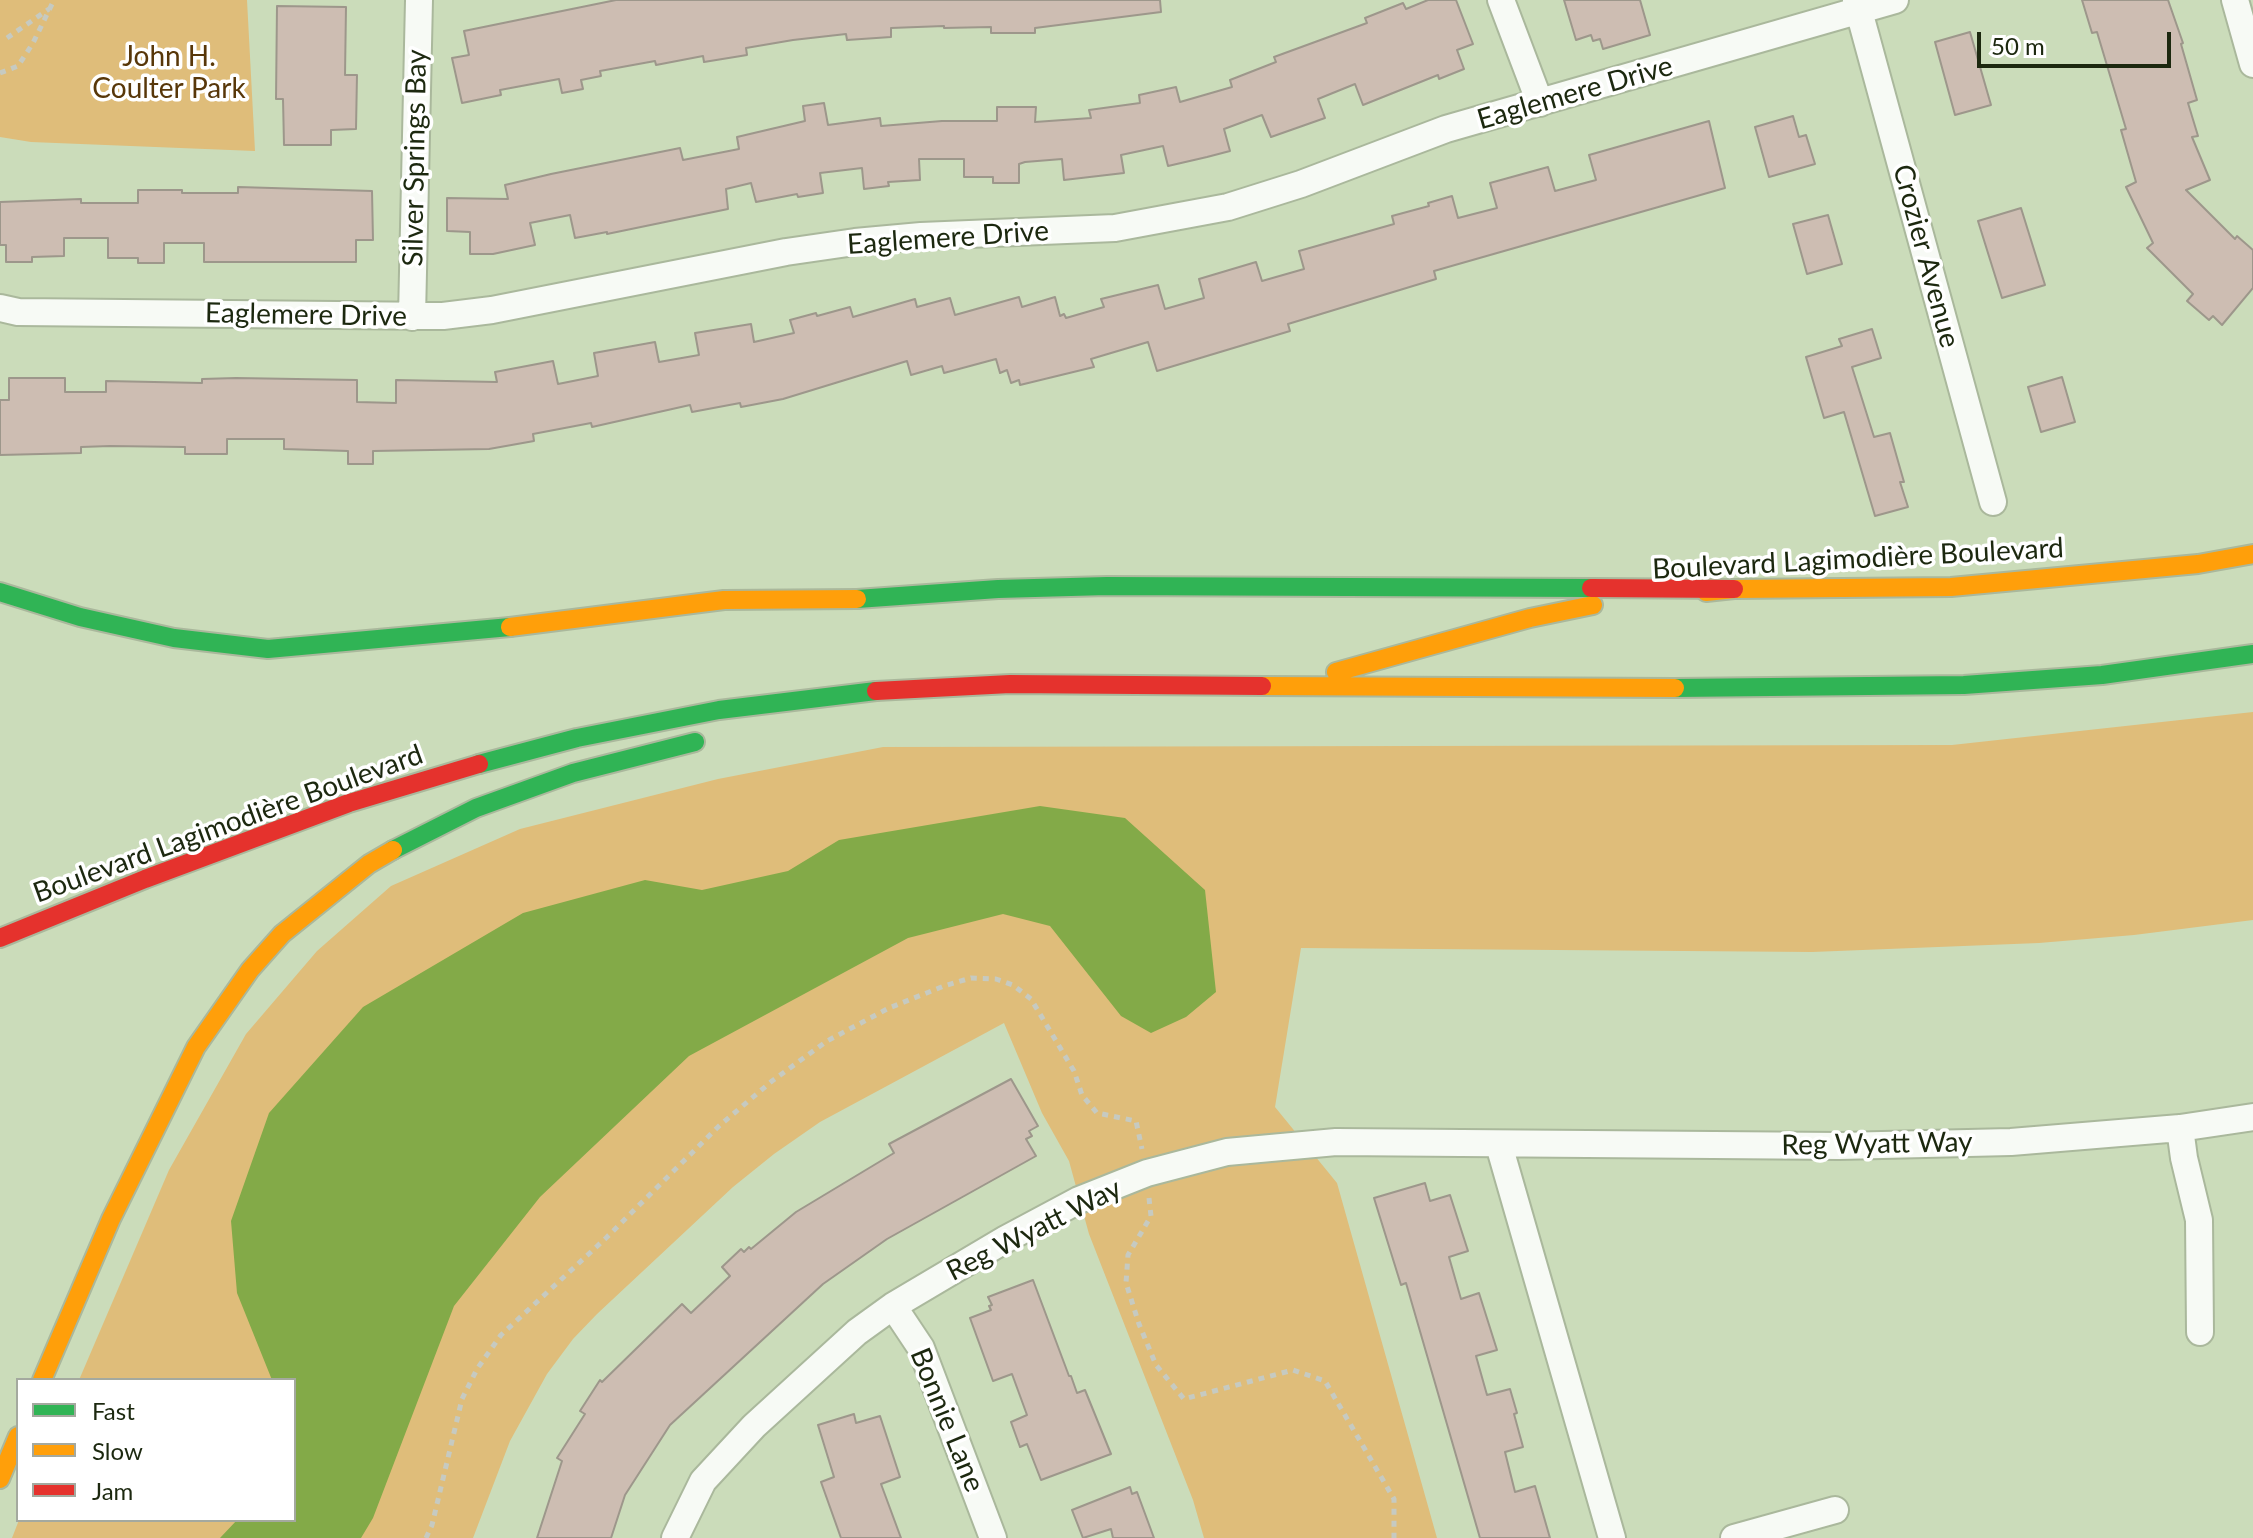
<!DOCTYPE html>
<html>
<head>
<meta charset="utf-8">
<style>
	body { margin:0 }
	#map { position:relative; width:2253px; height:1538px; overflow:hidden; background:#cbdcba; font-family:Lato,sans-serif }
	canvas { display:block }
	.legend { position:absolute; left:16px; top:1378px; width:280px; height:144px; box-sizing:border-box; background:#fff; border:2px solid #a4a99f; margin:0; padding:10px 14px; list-style:none; font-size:24px; color:#1c280f }
	.legend li { display:flex; align-items:center; gap:16px; height:40px }
	.legend b { width:40px; border:2px solid #a4a99f }
	.scale { position:absolute; left:1977px; top:32px; width:194px; height:36px; box-sizing:border-box; border:4px solid #1c280f; border-top:0; padding-left:10px; font-size:24px; line-height:28px; white-space:nowrap; color:#1c280f; -webkit-text-stroke:6px #fff; paint-order:stroke }
</style>
</head>
<body>
<div id="map">
<canvas width="2253" height="1538"></canvas>
<ul class="legend">
<li><b style="height:10px;background:#30b455"></b>Fast</li>
<li><b style="height:10px;background:#ff9f0a"></b>Slow</li>
<li><b style="height:10px;background:#e5322d"></b>Jam</li>
</ul>
<div class="scale">50 m</div>
</div>
<script>
const g = document.querySelector('canvas').getContext('2d');
g.lineJoin = 'round';
function fill(path, color) { g.fillStyle = color; g.fill(path, 'evenodd'); }
const toPath = rows => new Path2D(rows.map(r => 'M' + r).join(''));
function strokePath(path, color, width, dash) { g.strokeStyle = color; g.lineWidth = width; g.lineCap = dash ? 'butt' : 'round'; g.setLineDash(dash || []); g.stroke(path); }
function label(font, color, halo, rows, align = 'center') {
  g.font = font + ' Lato,sans-serif'; g.lineWidth = 7; g.setLineDash([]); g.textBaseline = 'middle'; g.strokeStyle = halo; g.fillStyle = color; for (const [text, x, y, turn = 0] of rows) {
    g.save(); g.translate(x, y); g.rotate((+turn || 0) * Math.PI / 180); g.textAlign = isNaN(turn) ? turn : align; if (halo) g.strokeText(text, 0, 0); g.fillText(text, 0, 0); g.restore();
  }
}
fill(toPath([
	[0,0,247,0,255,151,31,142,0,137],
	[2253,712,2253,920,2134,935,2039,943,1812,952,1301,948,1275,1107,1337,1183,1437,1538,1204,1538,1193,1500,1089,1234,1069,1161,1042,1113,1004,1023,820,1122,774,1154,733,1187,597,1314,573,1339,547,1374,510,1441,473,1538,12,1538,19,1520,294,1520,294,1380,79,1380,169,1170,246,1034,317,951,391,886,520,829,718,779,883,747,1952,745]
]), '#dfbd7a');
fill(toPath([
	[1040,806,1125,818,1205,890,1216,992,1186,1017,1151,1033,1121,1016,1050,926,1003,914,908,938,689,1056,540,1197,454,1306,373,1518,361,1538,220,1538,237,1520,294,1520,294,1380,272,1380,237,1293,231,1221,269,1113,363,1007,523,913,645,880,702,890,788,871,839,840]
]), '#83aa48');
const building = toPath([
	[616,0,1160,0,1161,12,1035,28,1035,33,991,33,991,27,944,28,944,26,891,28,891,37,847,40,846,34,793,40,746,48,747,55,704,62,703,56,656,65,655,61,600,71,601,76,581,80,583,89,562,93,559,79,500,90,501,95,462,103,452,58,469,55,464,31,616,0],
	[1428,0,1456,0,1473,44,1457,50,1464,69,1439,79,1438,75,1363,105,1355,84,1318,99,1325,118,1271,137,1262,115,1224,129,1230,151,1207,157,1168,166,1163,146,1121,155,1124,173,1064,180,1062,159,1025,162,1019,164,1019,183,993,183,993,177,964,177,964,159,919,159,920,180,888,182,889,186,864,189,862,168,820,173,823,193,798,197,797,194,756,202,751,183,726,189,728,209,607,234,607,232,575,238,570,215,530,223,535,245,493,254,470,254,470,232,447,231,447,198,508,199,505,185,551,174,680,148,683,160,739,149,737,137,805,121,803,106,824,103,828,125,880,118,881,126,942,121,997,121,997,107,1036,107,1035,122,1091,118,1089,110,1140,103,1139,95,1176,87,1180,102,1232,87,1230,80,1276,62,1274,57,1367,23,1365,18,1403,3,1406,9,1428,0],
	[1564,0,1640,0,1650,35,1603,49,1600,39,1593,41,1591,35,1576,40,1564,0],
	[2082,0,2168,0,2183,43,2181,44,2197,100,2188,103,2198,136,2192,137,2210,180,2186,190,2235,239,2237,236,2253,250,2253,288,2222,325,2213,316,2209,320,2187,301,2193,294,2147,248,2153,243,2126,187,2136,182,2121,130,2126,129,2097,32,2092,33,2082,0],
	[277,6,346,7,345,75,357,75,356,129,331,130,331,145,284,145,283,99,276,99,277,6],
	[1970,32,1991,105,1955,115,1935,42,1970,32],
	[1793,116,1799,137,1806,135,1815,164,1769,177,1755,127,1793,116],
	[1709,121,1725,188,1434,271,1436,279,1288,324,1290,331,1157,371,1148,342,1091,359,1094,367,1020,385,1019,380,1011,383,1007,370,1000,373,996,359,944,373,942,366,911,375,907,361,783,399,741,407,740,403,692,412,690,405,592,427,591,423,533,434,534,441,489,449,373,451,373,464,348,464,348,451,284,449,284,439,227,439,227,454,185,454,185,447,110,446,81,447,81,453,0,455,0,400,9,400,9,378,65,378,65,392,106,392,106,381,202,383,202,379,236,378,357,380,357,402,396,403,396,380,497,382,495,372,553,361,558,384,598,376,594,353,655,342,659,362,699,355,695,333,751,324,754,342,794,333,790,320,816,313,817,316,850,307,853,317,915,299,917,307,950,298,955,315,1019,297,1022,307,1055,297,1060,316,1064,314,1066,318,1104,307,1101,299,1158,285,1165,309,1204,298,1199,279,1256,262,1262,281,1304,269,1299,251,1394,224,1392,216,1429,206,1428,203,1452,196,1458,218,1497,208,1490,183,1548,167,1555,191,1596,180,1589,155,1709,121],
	[238,187,372,191,373,240,356,240,356,262,204,262,204,243,164,243,164,263,138,263,138,258,108,258,108,238,64,238,64,256,32,257,32,262,6,262,6,245,0,245,0,202,81,199,81,203,138,203,138,190,182,190,182,193,238,193,238,187],
	[2021,208,2045,285,2002,298,1978,221,2021,208],
	[1828,215,1842,264,1807,274,1793,224,1828,215],
	[1872,329,1881,358,1852,367,1874,437,1890,433,1904,482,1900,482,1908,507,1875,516,1844,412,1824,418,1806,357,1842,346,1839,339,1872,329],
	[2062,377,2075,422,2041,432,2028,387,2062,377],
	[1011,1079,1038,1126,1029,1131,1032,1136,1026,1139,1036,1156,887,1239,823,1284,670,1425,625,1495,611,1538,537,1538,562,1461,557,1458,585,1414,580,1411,600,1380,602,1382,682,1304,691,1313,730,1276,722,1267,741,1249,744,1252,749,1247,751,1249,796,1212,894,1153,889,1144,1011,1079],
	[1425,1183,1430,1201,1450,1195,1468,1251,1449,1257,1461,1299,1479,1293,1497,1350,1476,1356,1487,1395,1510,1389,1517,1413,1514,1414,1523,1447,1505,1452,1515,1492,1535,1486,1550,1538,1480,1538,1406,1283,1401,1285,1374,1198,1425,1183],
	[1033,1280,1069,1376,1071,1376,1077,1393,1085,1390,1111,1454,1041,1480,1027,1444,1020,1447,1011,1422,1027,1415,1012,1374,993,1381,970,1318,991,1310,989,1306,992,1305,988,1297,1033,1280],
	[854,1414,856,1423,880,1416,900,1477,881,1484,901,1538,841,1538,821,1482,834,1477,818,1425,854,1414],
	[1130,1487,1132,1494,1137,1492,1154,1538,1113,1538,1111,1529,1083,1538,1072,1510,1130,1487]
]);
fill(building, '#cdbdb2');
strokePath(building, '#9d978b', 2);
const street = toPath([
	[1501,0,1540,103],
	[1856,0,1993,502],
	[2235,0,2253,64],
	[0,308,18,312,443,316,492,310,786,252,855,242,921,236,1115,228,1228,207,1301,184,1446,129,1895,0],
	[412,317,419,0],
	[2180,1128,2184,1158,2199,1220,2200,1332],
	[1499,1145,1612,1538],
	[893,1306,921,1348,993,1538],
	[675,1538,703,1481,754,1426,857,1332,893,1306,1006,1239,1079,1200,1147,1173,1227,1152,1336,1142,1839,1146,2011,1142,2180,1128,2253,1117],
	[1734,1538,1835,1510]
]);
const fast = toPath([
	[0,592,80,617,174,638,268,649,510,627],
	[857,599,998,589,1107,586,1591,588],
	[1675,688,1964,685,2102,675,2253,654],
	[479,764,577,738,719,710,876,691],
	[393,850,476,808,573,773,695,742]
]);
const slow = toPath([
	[1706,592,1734,589,1951,587,2198,564,2253,554],
	[510,627,724,600,857,599],
	[1336,672,1530,618,1593,605],
	[1262,686,1675,688],
	[42,1380,111,1219,196,1047,250,970,282,934,369,864,393,850],
	[0,1479,18,1436]
]);
const jam = toPath([
	[1591,588,1734,589],
	[876,691,1010,684,1262,686],
	[0,938,145,879,349,803,479,764]
]);
strokePath(street, '#aab89c', 30);
strokePath(fast, '#aab89c', 22);
strokePath(slow, '#aab89c', 22);
strokePath(jam, '#aab89c', 22);
strokePath(toPath([
	[7,38,49,9],
	[0,73,18,66,33,43,54,0],
	[1149,1198,1151,1216,1128,1255,1126,1283,1139,1324,1156,1365,1184,1399,1293,1370,1325,1381,1394,1499,1394,1538],
	[426,1538,432,1525,462,1399,477,1369,501,1335,606,1238,719,1126,772,1081,827,1041,889,1008,944,986,971,978,996,979,1013,985,1031,999,1074,1071,1082,1095,1097,1113,1136,1121,1142,1149]
]), '#c6cac1', 5, [6, 6]);
strokePath(street, '#f7faf5', 26);
strokePath(fast, '#30b455', 18);
strokePath(slow, '#ff9f0a', 18);
strokePath(jam, '#e5322d', 18);
label('28px', '#583709', '#fff', [
	["John H.",169,57],
	["Coulter Park",169,89]
]);
label('28px', '#1c280f', '#fff', [
	["Eaglemere Drive",1575,93,-16],
	["Silver Springs Bay",415,158,-89],
	["Eaglemere Drive",948,238,-4],
	["Crozier Avenue",1926,256,75],
	["Eaglemere Drive",306,315,1],
	["Boulevard Lagimodière Boulevard",1858,559,-3],
	["Boulevard Lagimodière Boulevard",228,824,-20],
	["Reg Wyatt Way",1877,1144,-1],
	["Reg Wyatt Way",1034,1230,-27],
	["Bonnie Lane",947,1420,68]
]);
</script>
</body>
</html>
